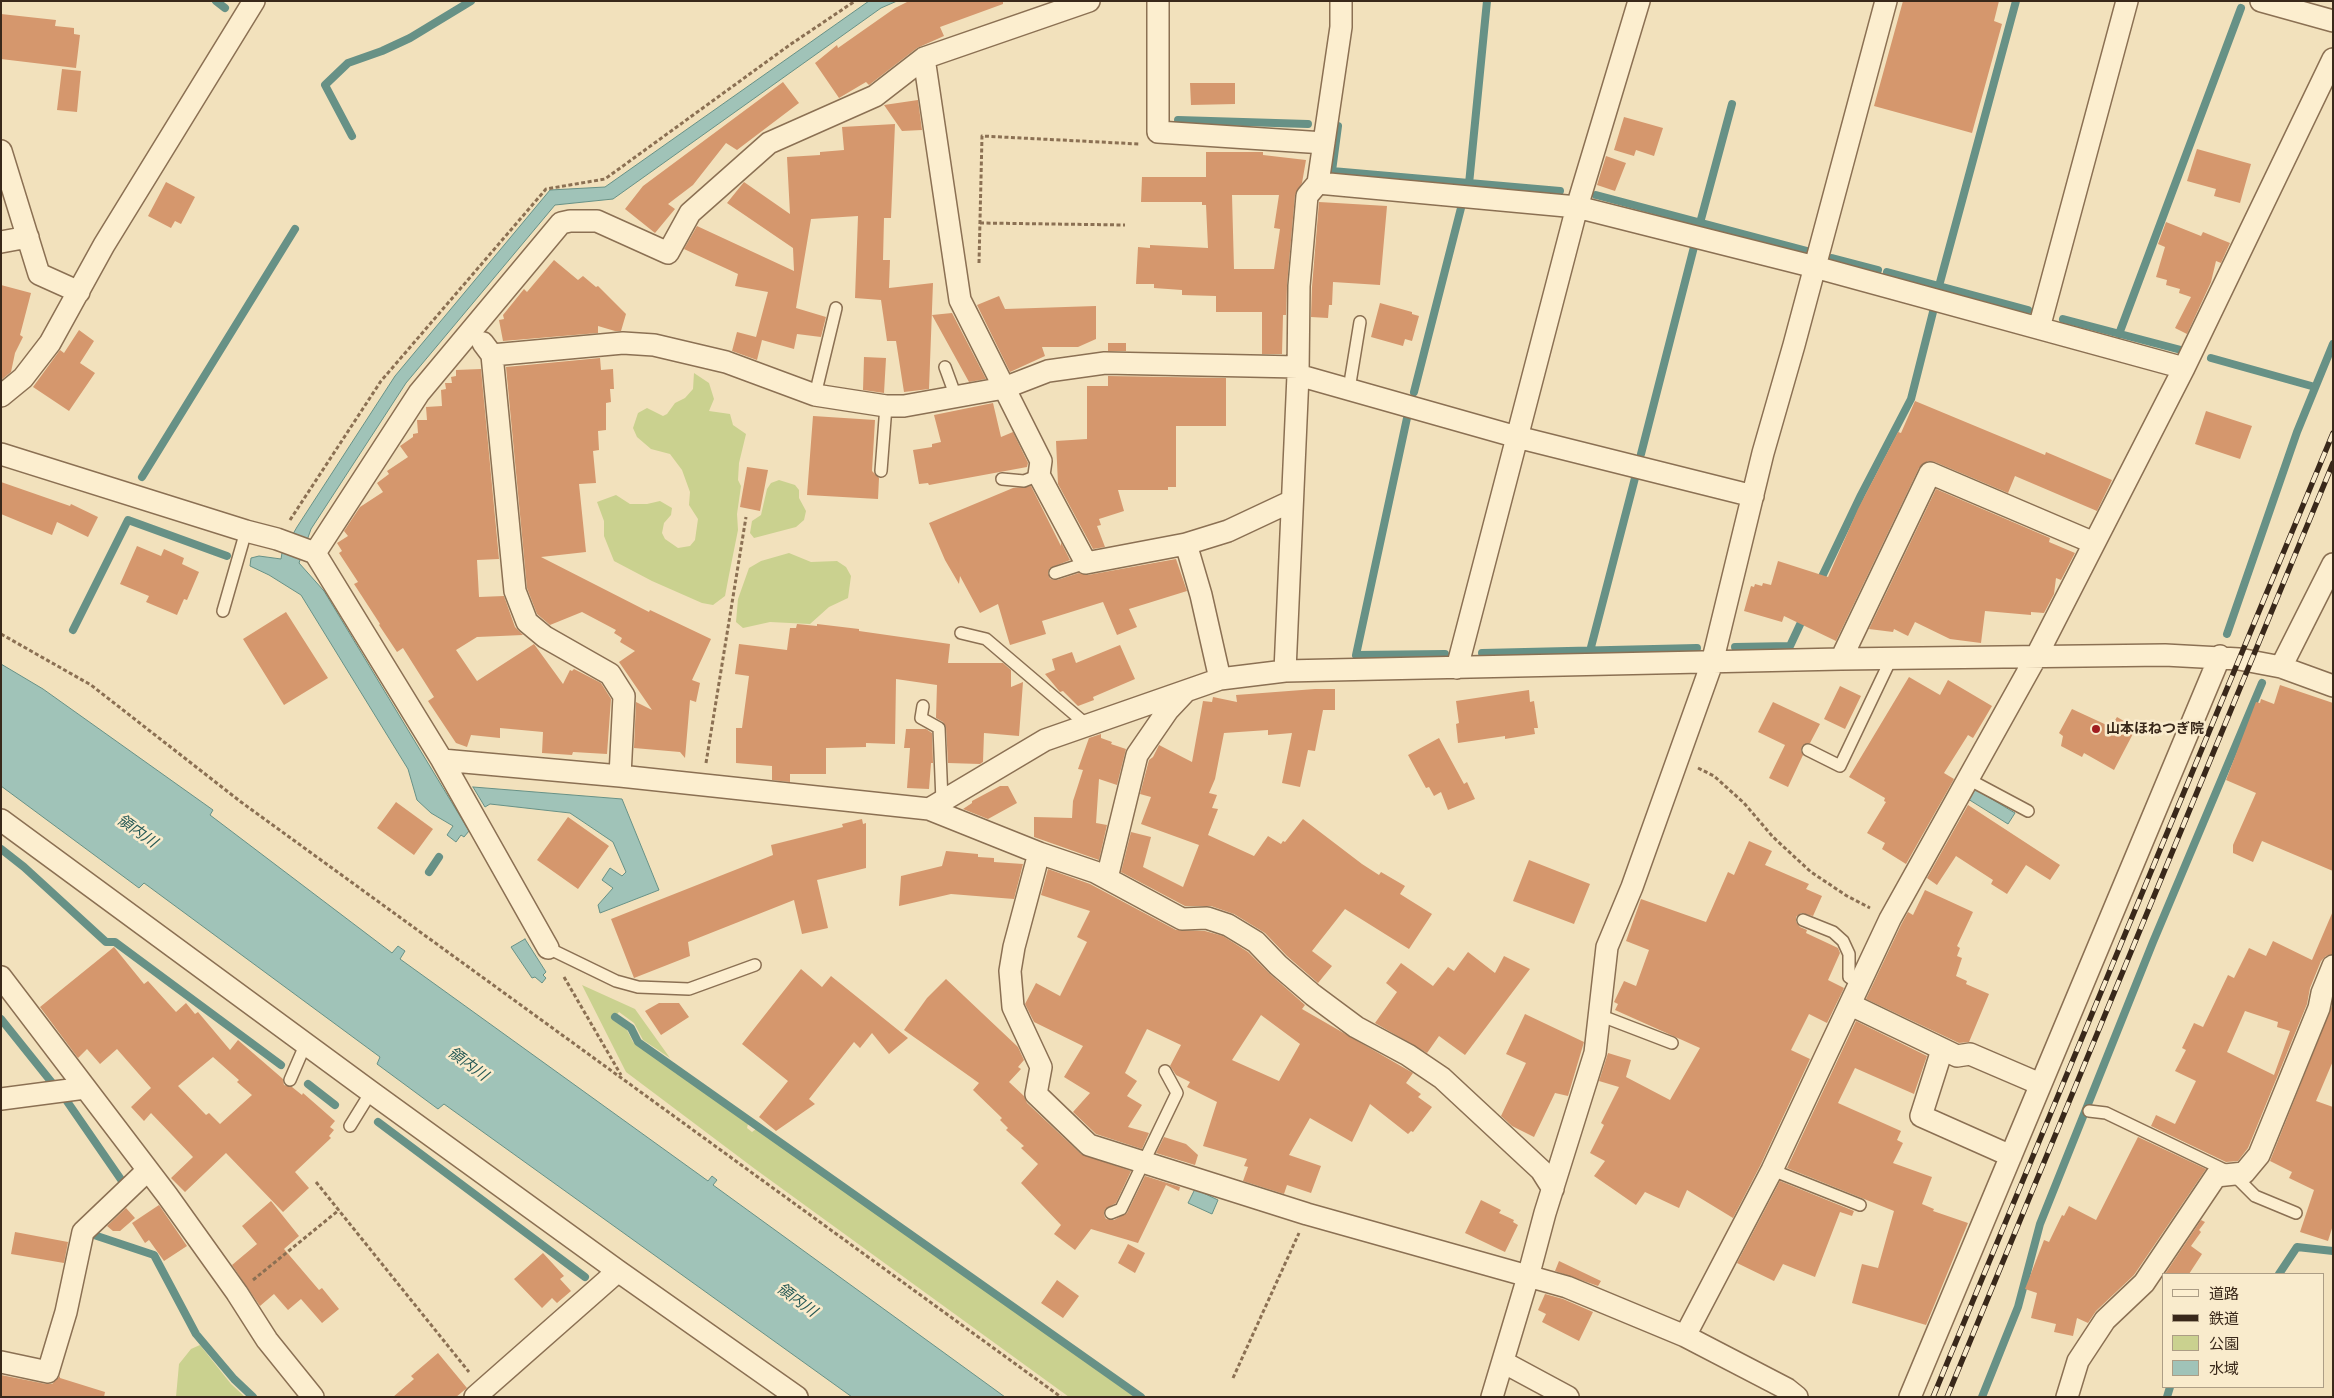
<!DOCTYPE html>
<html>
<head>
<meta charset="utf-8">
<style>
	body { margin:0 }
	#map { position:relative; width:2334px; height:1398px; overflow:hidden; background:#f2e1bc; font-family:"Playfair Display","Noto Sans JP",serif }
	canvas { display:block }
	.frame { position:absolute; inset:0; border:2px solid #39281a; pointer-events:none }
	.legend { position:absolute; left:2162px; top:1273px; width:162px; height:115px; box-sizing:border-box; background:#f9ebcc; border:1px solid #ac9d85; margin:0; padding:6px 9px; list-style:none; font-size:15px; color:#39281a }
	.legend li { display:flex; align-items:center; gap:10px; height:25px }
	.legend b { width:25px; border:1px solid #ac9d85 }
</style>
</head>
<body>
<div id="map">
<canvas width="2334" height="1398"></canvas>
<div class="frame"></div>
<ul class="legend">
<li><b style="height:6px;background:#fceecf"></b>道路</li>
<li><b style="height:6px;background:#39281a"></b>鉄道</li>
<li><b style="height:14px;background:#cad18f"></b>公園</li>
<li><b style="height:14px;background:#a0c3b8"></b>水域</li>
</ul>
</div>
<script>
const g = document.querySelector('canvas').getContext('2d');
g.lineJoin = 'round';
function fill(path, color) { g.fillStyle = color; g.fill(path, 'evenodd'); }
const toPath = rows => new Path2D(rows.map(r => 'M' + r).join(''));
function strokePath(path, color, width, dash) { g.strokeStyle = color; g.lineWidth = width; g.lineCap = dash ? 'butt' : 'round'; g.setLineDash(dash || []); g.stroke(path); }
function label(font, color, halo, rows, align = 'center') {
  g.font = font + ' "Playfair Display","Noto Sans JP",serif'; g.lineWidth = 5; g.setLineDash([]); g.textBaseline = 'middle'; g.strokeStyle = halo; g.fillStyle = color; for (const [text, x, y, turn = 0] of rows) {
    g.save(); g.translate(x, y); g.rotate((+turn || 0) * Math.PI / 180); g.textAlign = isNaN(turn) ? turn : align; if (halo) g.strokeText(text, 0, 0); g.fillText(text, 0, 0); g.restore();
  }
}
fill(toPath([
	[694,373,709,383,714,399,709,411,730,414,733,425,746,434,739,463,738,480,741,486,737,514,738,530,729,575,725,596,713,605,702,603,652,581,614,561,604,536,604,521,597,502,616,495,630,504,647,504,660,501,672,508,671,515,664,523,662,533,665,539,678,548,690,546,695,540,698,519,689,505,690,492,682,470,670,454,651,449,637,437,633,428,638,413,647,408,663,416,667,414,675,403,685,398,693,389],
	[779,480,795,485,799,490,799,498,806,511,804,520,796,527,754,538,750,533,752,521,761,515,767,489,771,483],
	[789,553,811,562,837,561,846,567,851,576,848,598,829,607,810,624,770,622,743,628,736,622,738,599,749,568,761,561],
	[582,985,635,1009,670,1058,643,1040,634,1023,619,1012,613,1020,627,1030,633,1042,748,1124,747,1128,752,1132,756,1129,1135,1397,1069,1397,755,1169,626,1072],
	[200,1345,231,1384,245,1397,176,1397,179,1364,191,1349]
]), '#cad18f');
const water = toPath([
	[869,1,897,1,881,8,613,199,555,205,406,383,311,529,299,563,324,591,469,831,464,837,461,835,456,842,447,835,453,826,431,813,417,800,408,769,301,595,269,575,250,566,251,558,259,556,281,559,282,553,297,527,395,376,550,190,605,187,869,1],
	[1,664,43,689,213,810,210,815,392,953,398,946,405,951,400,959,708,1181,712,1176,717,1180,713,1185,1005,1397,852,1397,444,1104,438,1109,377,1064,380,1057,144,883,139,888,1,786,1,664],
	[473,787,622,799,659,890,600,913,598,905,613,888,602,880,610,868,622,876,626,872,613,842,570,813,490,804,485,807,473,787],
	[1975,789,2015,813,2008,824,1968,799,1975,789],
	[525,939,546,972,543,975,546,978,542,983,535,977,532,978,511,947,525,939],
	[1195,1189,1218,1200,1212,1214,1188,1203,1195,1189]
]);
fill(water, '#a0c3b8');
strokePath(water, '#679186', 1);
strokePath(toPath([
	[216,1,225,8],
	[1178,120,1308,124],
	[1338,126,1332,171,1560,191],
	[352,136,325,85,348,63,382,51,410,38,471,1],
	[1469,184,1487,1],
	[1596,195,1811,252],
	[1700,223,1732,104],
	[1832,258,1878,270],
	[1887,272,2028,310],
	[1939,286,2016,1],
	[2063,319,2181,350],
	[2119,334,2241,8],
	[2211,358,2315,387],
	[1414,392,1461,208],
	[1407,418,1356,655,1445,654],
	[1641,454,1695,243],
	[142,477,295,229],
	[1819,583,1861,495,1911,399,1933,312],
	[73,630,128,520,227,556],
	[2227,634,2297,432,2333,344],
	[1735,647,1790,646,1804,616],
	[1590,651,1635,478],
	[1482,653,1697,648],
	[1,849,24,867,106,942,115,942,281,1065],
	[429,872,439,857],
	[615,1017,631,1028,638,1042,1141,1397],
	[1,1019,53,1084],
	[308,1084,335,1105],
	[64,1097,122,1181],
	[378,1122,585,1277],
	[95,1228,94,1235,154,1255,196,1334,234,1379,253,1397],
	[2279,1274,2297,1247,2333,1251],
	[1982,1397,2018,1307,2040,1224,2153,942,2262,683],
	[2167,1397,2170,1387]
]), '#679186', 8);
fill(toPath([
	[909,1,1003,1,1003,4,940,27,944,36,917,48,869,85,866,82,839,98,815,63,837,45,838,48,895,8],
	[1903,1,1999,1,1994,21,2002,24,1972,133,1874,106],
	[1,14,56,20,55,26,74,28,74,34,80,35,76,68,1,59],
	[62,69,81,71,77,112,57,110],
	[783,82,799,103,737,150,726,143,693,185,668,204,675,209,655,233,625,209,643,186],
	[1190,83,1235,83,1235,104,1191,105],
	[918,100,922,130,902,131,884,105],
	[1624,117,1663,128,1654,156,1636,150,1634,156,1614,150],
	[895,124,891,218,884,218,883,260,890,260,889,288,933,283,929,389,904,392,896,341,887,341,881,300,855,298,858,216,811,219,796,308,826,317,821,337,797,334,794,349,762,340,757,360,732,351,737,332,756,337,768,292,735,286,738,274,684,249,697,226,794,271,793,248,727,203,744,182,790,214,787,157,820,155,820,152,844,150,842,127],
	[2197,149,2251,164,2240,203,2214,196,2216,189,2187,181],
	[1206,152,1263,152,1263,155,1306,160,1302,183,1295,195,1287,285,1286,315,1283,315,1282,354,1262,354,1262,312,1216,312,1216,296,1182,295,1182,290,1154,288,1154,284,1136,284,1138,247,1150,248,1150,245,1208,248,1206,205,1202,205,1202,202,1141,202,1142,177,1206,177],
	[1232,195,1279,195,1274,228,1280,229,1274,269,1234,269],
	[1606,156,1626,163,1615,191,1597,185],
	[166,182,195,197,181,224,175,221,171,228,148,216],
	[1319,202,1387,206,1380,285,1333,282,1332,305,1329,305,1328,318,1311,317,1312,287],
	[2166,222,2201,236,2203,232,2230,243,2221,263,2216,261,2211,282,2187,334,2175,328,2191,297,2179,293,2180,289,2166,285,2167,280,2156,277,2165,247,2158,244],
	[554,260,578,280,583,276,596,287,598,286,626,314,621,331,615,331,598,326,598,333,503,341,499,320,504,319,503,315,524,289,527,292],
	[1,285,31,293,20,335,23,337,15,353,11,372,1,380],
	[999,296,1005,309,1096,306,1096,339,1078,347,1042,347,1045,356,1010,372,977,305],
	[1380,303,1412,312,1412,314,1419,316,1412,341,1405,339,1403,346,1371,337],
	[952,313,986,379,969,382,932,315],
	[79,330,94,341,80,363,95,373,69,411,33,387,60,350,64,353],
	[1108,343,1126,343,1126,351,1108,351],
	[864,357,886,358,884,393,863,390],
	[600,358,601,370,613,369,614,389,610,389,611,402,606,403,606,430,598,431,599,450,593,451,596,483,579,484,586,552,541,557,649,612,650,610,711,639,692,680,700,683,696,702,690,700,685,758,680,752,634,748,636,702,652,710,619,662,635,651,620,642,622,638,614,633,616,630,582,612,550,625,537,614,527,588,506,367],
	[481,369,499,559,477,560,479,597,504,596,515,627,523,635,477,637,456,650,477,681,534,644,563,684,570,670,572,671,574,669,601,683,611,699,607,754,573,752,572,755,542,753,543,732,500,728,500,738,471,735,467,747,456,743,428,701,434,697,403,648,397,652,379,625,380,624,354,584,358,582,339,553,342,551,337,543,348,536,344,531,360,507,383,492,377,483,389,474,387,471,408,457,400,446,413,437,413,434,418,433,417,420,427,420,426,407,442,406,441,390,446,389,445,383,452,383,451,377,456,376,456,370],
	[1108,376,1226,378,1226,426,1176,426,1176,487,1168,487,1168,490,1118,490,1124,511,1099,519,1101,525,1097,526,1105,547,1093,549,1058,484,1056,441,1087,439,1087,386,1108,386],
	[1915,401,2045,455,2046,452,2112,480,2097,511,2015,476,2008,493,1935,462,1928,461,1919,468,1836,641,1784,616,1782,622,1744,611,1751,586,1754,587,1755,584,1762,586,1763,583,1771,585,1778,561,1828,577,1858,509,1898,432,1901,433],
	[993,403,1001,437,1013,432,1028,463,1027,467,929,485,928,483,919,484,913,450,932,447,932,444,941,442,934,415],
	[2206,411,2252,426,2240,459,2195,444],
	[813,416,875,420,872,471,879,478,878,499,807,495],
	[747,467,768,470,760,511,740,507],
	[1,482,70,506,71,504,98,517,88,537,57,522,52,535,1,514],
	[1031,486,1061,546,1061,542,1070,560,1050,568,1048,572,1050,579,1057,580,1079,573,1088,575,1176,559,1187,591,1129,609,1137,627,1117,635,1103,602,1042,621,1046,634,1010,645,998,604,980,613,960,576,959,584,945,560,929,523,1013,488],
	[1936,489,2050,538,2049,542,2075,553,2061,580,2056,578,2054,594,2044,613,2031,612,2031,615,1985,611,1981,643,1950,639,1915,622,1908,636,1894,629,1893,632,1869,629],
	[137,546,161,556,164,549,184,558,182,564,199,572,187,600,184,599,177,615,146,602,149,596,120,584],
	[286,612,328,678,284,705,243,639],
	[797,624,817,626,817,624,859,629,859,631,950,644,948,663,1003,663,1011,670,1011,687,1023,682,1019,736,984,733,983,762,980,764,948,763,946,727,943,722,936,718,937,685,896,679,895,744,866,743,866,747,826,748,826,774,790,774,790,782,772,780,772,766,736,763,736,728,742,728,749,676,735,674,739,644,787,650,790,628,796,628],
	[1120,645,1135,679,1093,697,1094,700,1078,706,1063,691,1060,692,1045,674,1055,670,1052,659,1072,652,1076,663],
	[1909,677,1940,695,1948,680,1992,706,1973,738,1968,735,1944,773,1954,779,1906,864,1882,849,1885,843,1867,833,1886,802,1884,801,1885,798,1849,777],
	[2280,685,2333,703,2333,871,2262,841,2253,862,2233,853,2233,845,2256,793,2226,780,2256,702,2260,703,2261,699,2274,704],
	[1840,686,1861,696,1845,729,1824,719],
	[1315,689,1335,689,1335,710,1323,710,1315,751,1308,750,1300,787,1282,783,1292,733,1268,735,1268,730,1224,733,1215,779,1209,793,1217,795,1212,808,1218,809,1208,835,1254,856,1268,836,1281,844,1283,841,1285,842,1303,819,1362,864,1379,875,1381,872,1405,886,1400,894,1432,914,1409,949,1345,909,1312,951,1332,966,1318,983,1287,956,1265,933,1234,914,1211,906,1185,906,1121,872,1131,832,1151,837,1143,867,1183,887,1199,845,1141,824,1151,797,1140,794,1149,760,1153,757,1159,745,1192,762,1203,701,1212,702,1213,697,1237,702,1236,695],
	[1529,690,1530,702,1534,701,1538,728,1534,728,1535,734,1505,739,1505,736,1458,743,1456,724,1459,723,1456,701],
	[1773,702,1820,724,1810,743,1802,746,1801,751,1803,755,1788,787,1769,778,1785,745,1758,732],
	[2072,709,2111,727,2117,717,2136,728,2114,770,2084,753,2082,757,2061,746,2063,736,2059,733],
	[906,729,926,729,932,733,933,763,931,763,929,789,907,788,910,748,904,748],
	[1101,734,1101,738,1112,742,1111,744,1126,749,1117,785,1099,779,1096,823,1107,825,1099,860,1034,837,1034,817,1072,818,1073,801,1083,770,1078,769,1089,738],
	[1439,738,1464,784,1467,782,1475,799,1448,810,1441,792,1434,796,1429,787,1426,788,1408,755],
	[1000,786,1008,786,1017,803,988,819,963,809,972,803,972,801],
	[396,802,433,829,414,855,377,828],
	[1968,805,2060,865,2050,880,2026,865,2007,894,1991,884,1993,880,1956,856,1937,885,1927,878],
	[568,817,609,846,578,889,537,860],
	[862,819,863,824,866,823,866,868,817,880,828,928,802,934,794,900,688,942,690,956,634,978,611,919,773,855,771,845,843,827,842,824],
	[1749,841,1772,851,1765,865,1809,884,1806,889,1822,896,1813,916,1801,913,1796,917,1796,922,1800,927,1807,930,1806,933,1838,948,1840,953,1828,980,1844,988,1827,1023,1809,1014,1791,1050,1810,1059,1761,1164,1733,1218,1687,1190,1679,1208,1645,1192,1636,1205,1594,1176,1605,1161,1590,1153,1604,1125,1601,1123,1619,1087,1599,1081,1608,1053,1631,1060,1626,1077,1670,1100,1700,1048,1615,1010,1618,1004,1614,1002,1624,981,1636,986,1649,950,1626,941,1641,899,1706,922,1728,872,1734,875],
	[946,851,978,854,978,857,994,858,994,862,1023,864,1014,899,951,894,899,906,901,876,942,866],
	[1529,860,1590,884,1574,924,1513,901],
	[1048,869,1090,884,1176,930,1205,931,1223,936,1248,952,1270,974,1305,1005,1302,1009,1413,1073,1406,1083,1421,1094,1418,1097,1432,1107,1413,1132,1411,1131,1408,1134,1370,1104,1352,1142,1310,1118,1289,1155,1321,1166,1311,1193,1287,1185,1284,1194,1243,1181,1248,1167,1244,1166,1247,1159,1203,1146,1217,1102,1187,1087,1190,1082,1176,1075,1170,1066,1181,1045,1147,1029,1125,1073,1137,1081,1127,1096,1142,1105,1128,1127,1149,1133,1142,1149,1096,1134,1073,1112,1090,1093,1064,1077,1083,1046,1034,1022,1025,1004,1036,983,1060,996,1087,942,1077,937,1090,911,1041,895],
	[1261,1015,1300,1044,1279,1081,1232,1060],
	[1925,890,1973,912,1957,946,1960,948,1957,956,1962,958,1956,976,1967,981,1966,984,1989,994,1969,1042,1959,1043,1866,999,1901,925,1908,912,1913,915],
	[2333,911,2333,954,2326,956,2321,961,2310,988,2307,1004,2248,1148,2238,1161,2226,1162,2151,1126,2156,1115,2175,1124,2196,1081,2175,1071,2186,1050,2182,1048,2194,1023,2203,1027,2228,975,2234,978,2249,948,2266,956,2273,941,2312,960],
	[2245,1011,2278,1022,2277,1027,2290,1031,2274,1075,2227,1052],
	[114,947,144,984,148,981,176,1012,186,1003,195,1014,198,1012,230,1050,238,1040,283,1079,284,1085,292,1087,302,1095,303,1093,335,1121,330,1127,334,1130,329,1136,331,1138,295,1172,309,1188,283,1212,226,1153,185,1192,171,1178,193,1157,151,1113,144,1121,131,1107,151,1088,117,1049,100,1064,87,1049,78,1058,40,1007],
	[213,1057,239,1080,237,1082,252,1095,220,1124,209,1113,206,1115,178,1086],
	[1468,952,1495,973,1504,956,1530,969,1465,1055,1439,1036,1427,1053,1375,1023,1397,992,1386,983,1401,963,1433,986,1448,967,1454,971],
	[801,969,822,987,831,976,908,1038,889,1054,872,1033,860,1048,854,1042,809,1099,815,1104,776,1131,759,1117,788,1081,742,1044],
	[946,979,1018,1047,1024,1060,1018,1067,1021,1069,1009,1082,1024,1096,1027,1103,1081,1154,1131,1171,1116,1203,1105,1209,1104,1215,1106,1219,1114,1220,1127,1213,1145,1176,1180,1187,1179,1191,1166,1185,1138,1243,1091,1229,1075,1250,1054,1234,1061,1225,1021,1183,1038,1164,1021,1148,1024,1146,1006,1130,1008,1128,1000,1120,1002,1118,973,1090,979,1083,904,1030,927,998],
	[659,1003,679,1003,689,1017,661,1035,645,1011],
	[2333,1003,2333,1061,2316,1101,2333,1107,2333,1225,2328,1241,2300,1232,2314,1190,2289,1178,2292,1172,2270,1161],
	[1525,1014,1584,1042,1568,1096,1555,1093,1534,1137,1512,1126,1501,1116,1526,1063,1506,1054],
	[1856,1021,1927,1056,1914,1094,1855,1068,1838,1103,1901,1131,1897,1140,1903,1143,1893,1163,1932,1177,1922,1204,1934,1209,1933,1211,1968,1223,1926,1325,1852,1303,1862,1264,1878,1268,1894,1211,1787,1168],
	[1164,1137,1186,1144,1198,1155,1195,1165,1156,1153],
	[2138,1137,2206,1169,2134,1275,2096,1311,2088,1323,2077,1318,2073,1336,2054,1332,2056,1324,2031,1318,2037,1293,2025,1289,2044,1240,2049,1242,2062,1215,2064,1216,2069,1206,2096,1220],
	[1780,1181,1854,1211,1852,1216,1840,1212,1815,1277,1783,1264,1774,1281,1737,1263],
	[1481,1200,1501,1210,1499,1213,1514,1220,1513,1222,1518,1225,1505,1252,1465,1233],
	[271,1201,299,1236,284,1249,319,1290,322,1288,339,1309,322,1323,301,1299,288,1310,274,1294,260,1306,232,1265,257,1244,242,1226],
	[159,1205,187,1246,164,1261,149,1240,145,1243,132,1223],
	[126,1208,135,1218,120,1231,113,1231,107,1226],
	[2201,1220,2205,1222,2199,1230,2201,1232,2191,1246,2202,1254,2189,1274,2165,1274],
	[15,1232,68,1242,64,1263,11,1254],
	[1128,1244,1145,1253,1135,1273,1118,1263],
	[543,1253,564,1276,560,1279,571,1291,557,1303,552,1298,542,1308,514,1279],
	[1559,1261,1601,1281,1598,1286,1555,1271],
	[1057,1280,1079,1296,1063,1318,1041,1303],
	[1545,1294,1563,1299,1593,1312,1579,1341,1542,1322,1546,1314,1538,1310],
	[438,1353,467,1388,456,1397,393,1397,414,1379,411,1376],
	[1,1375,46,1384,52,1384,60,1376,60,1378,105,1392,104,1397,1,1397]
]), '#d5976d');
const service = toPath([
	[945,367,956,397],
	[1349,389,1360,322],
	[815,395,836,308],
	[881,471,886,406],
	[1002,479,1024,481,1039,475],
	[1055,573,1086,563],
	[223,611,246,531],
	[961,633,986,639,1087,725],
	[923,706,921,718,939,728,942,801],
	[1808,750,1840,766,1891,659],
	[1968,779,2028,811],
	[1803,920,1833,932,1843,941,1849,954,1849,977,1860,984],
	[548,948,616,981,638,987,689,989,755,965],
	[1599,1015,1672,1043],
	[290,1080,306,1043],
	[2089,1111,2106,1113,2233,1174,2255,1196,2296,1213],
	[350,1126,371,1092],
	[1772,1170,1860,1205],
	[1111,1213,1121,1209,1177,1093,1165,1071]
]);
const minor = toPath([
	[1158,1,1158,132,1324,143],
	[2261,1,2333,21],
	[924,58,960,300,1041,461,1039,475,1086,563,1186,544,1201,595,1220,679],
	[1,151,39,274,79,292],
	[1318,183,1577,207,1815,267,2184,368],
	[1,242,28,237],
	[2039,328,2127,1],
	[483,343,492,355,515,591,527,622,545,637,610,674,624,696,620,776],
	[492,355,623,343,654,345,726,362,815,395,886,406,904,406,1004,388,1048,371,1105,363,1298,367],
	[1298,375,1517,437,1753,496],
	[1,396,23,378,50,343,104,245,254,1],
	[1,454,246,531,277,539,315,553,442,760,620,776,929,809,1039,853,1014,947,1010,971,1013,1007,1041,1067,1036,1094,1089,1145,1307,1214,1567,1287,1685,1336,1787,1389,1797,1397],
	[1186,544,1228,531,1292,501],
	[315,553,419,393,561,223,570,221,597,221,668,253,690,213,769,143,875,96,924,58,1089,1],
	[1841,659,1930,473,2094,543],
	[2281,667,2333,564],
	[1457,668,1577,207,1639,1],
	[1285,671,1298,375,1299,286,1307,196,1318,183,1341,27,1341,1],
	[442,760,548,948],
	[929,809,1045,740,1220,679,1285,671,1841,659,2165,655,2239,659,2281,667,2333,686],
	[1,820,371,1092,618,1271,797,1397],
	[1039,853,1095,872,1182,919,1207,918,1228,925,1256,942,1278,965,1313,995,1356,1027,1408,1055,1442,1078,1541,1170,1553,1189],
	[1107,878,1137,755,1168,710,1185,692],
	[1,977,167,1195,237,1293,267,1340,313,1397],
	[1851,1005,1957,1056,1970,1054,2040,1084],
	[1942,1050,1921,1116,2011,1156],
	[1,1099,85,1088],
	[1685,1336,1772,1170,1890,919,2036,657,2184,368,2333,59],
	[1,1362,48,1372,66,1312,83,1232,148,1170],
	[1503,1362,1568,1397],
	[475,1397,618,1271],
	[1492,1397,1528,1277,1545,1213,1595,1053,1607,947,1632,887,1712,663,1763,453,1794,345,1886,1],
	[1910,1397,2220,656],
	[2067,1397,2078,1361,2105,1320,2144,1283,2216,1176,2244,1173,2259,1155,2319,1008,2322,993,2333,966]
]);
strokePath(service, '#8b7053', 14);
strokePath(minor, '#8b7053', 24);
strokePath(toPath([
	[980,223,1125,225],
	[979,263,982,136,1139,144],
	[290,520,381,381,546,189,605,179,791,44,855,1],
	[1,634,91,685,241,802,1061,1397],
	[706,763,746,517],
	[1698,768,1714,776,1744,803,1773,837,1811,872,1847,896,1870,908],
	[564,977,621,1075],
	[316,1182,469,1372],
	[253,1280,339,1210],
	[1233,1378,1299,1233]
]), '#8b7053', 3, [4, 2.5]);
strokePath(service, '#fceecf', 11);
strokePath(minor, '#fceecf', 21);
const rail = toPath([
	[1933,1397,2333,433],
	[1947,1397,2333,463]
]);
strokePath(rail, '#39281a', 5.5);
strokePath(rail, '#f9ebcc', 4, [11]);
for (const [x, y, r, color] of [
	[2096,729,5,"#a11d20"]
]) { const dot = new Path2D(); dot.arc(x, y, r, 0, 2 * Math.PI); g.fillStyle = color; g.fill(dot); strokePath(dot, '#f9ebcc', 2); }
label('bold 14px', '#39281a', '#f9ebcc', [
	["山本ほねつぎ院",2106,729]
], 'left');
label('italic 15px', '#275a56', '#f9ebcc', [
	["領内川",137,831,35],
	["領内川",468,1064,36],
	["領内川",797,1300,36]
]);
</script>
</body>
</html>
